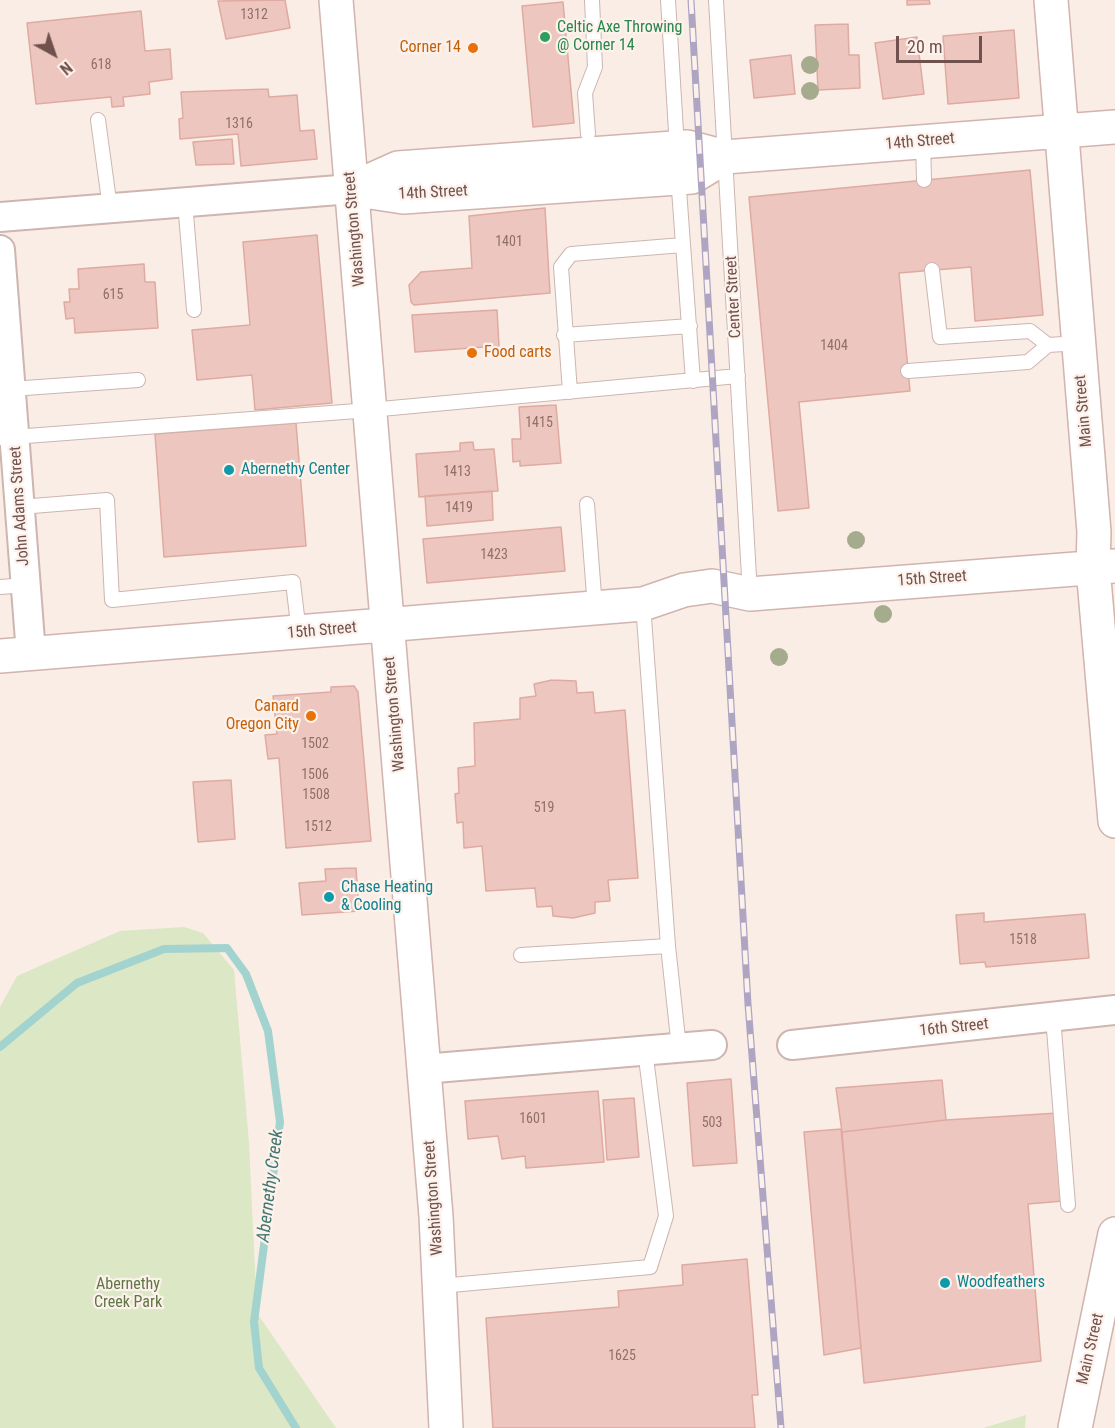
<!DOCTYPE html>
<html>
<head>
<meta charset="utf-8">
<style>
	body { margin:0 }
	#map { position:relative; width:1115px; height:1428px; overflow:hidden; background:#faede5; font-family:"Roboto Condensed",sans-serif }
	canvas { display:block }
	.north { position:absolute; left:24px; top:24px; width:60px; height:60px; -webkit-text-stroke:4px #fdf2eb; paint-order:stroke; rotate:140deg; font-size:16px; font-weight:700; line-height:24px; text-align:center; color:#71514d }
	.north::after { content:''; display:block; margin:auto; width:21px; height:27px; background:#71514d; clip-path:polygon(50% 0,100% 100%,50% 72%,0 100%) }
	.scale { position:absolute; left:896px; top:36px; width:86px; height:27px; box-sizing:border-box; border:3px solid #71514d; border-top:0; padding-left:8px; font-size:18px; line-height:21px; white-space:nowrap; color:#71514d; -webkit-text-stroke:4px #fdf2eb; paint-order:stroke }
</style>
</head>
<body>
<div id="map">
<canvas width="1115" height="1428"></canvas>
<div class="north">N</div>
<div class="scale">20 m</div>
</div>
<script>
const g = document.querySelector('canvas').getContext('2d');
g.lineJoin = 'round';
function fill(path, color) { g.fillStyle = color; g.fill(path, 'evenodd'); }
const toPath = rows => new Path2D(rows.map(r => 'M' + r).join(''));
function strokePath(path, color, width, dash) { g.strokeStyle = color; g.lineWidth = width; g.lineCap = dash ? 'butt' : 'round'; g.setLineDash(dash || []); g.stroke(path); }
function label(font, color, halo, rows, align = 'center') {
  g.font = font + ' "Roboto Condensed",sans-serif'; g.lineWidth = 4.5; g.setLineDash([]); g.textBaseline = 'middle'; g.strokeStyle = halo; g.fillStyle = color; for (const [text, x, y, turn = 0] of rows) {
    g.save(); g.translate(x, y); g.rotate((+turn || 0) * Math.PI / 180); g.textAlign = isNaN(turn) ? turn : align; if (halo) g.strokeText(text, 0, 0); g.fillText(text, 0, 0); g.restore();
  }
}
fill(toPath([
	[184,927,203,933,234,970,249,1143,257,1313,336,1428,0,1428,0,1007,17,976,120,931],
	[1026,1415,1025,1428,983,1428]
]), '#dbe7c5');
strokePath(toPath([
	[0,1047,77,983,164,949,227,948,246,974,268,1031,280,1122,254,1322,259,1368,296,1428]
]), '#a3d3cf', 8);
const building = toPath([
	[285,0,290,28,226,39,218,1,285,0],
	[907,0,929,0,930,4,907,5,907,0],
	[563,2,574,123,533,127,522,6,563,2],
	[141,11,145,51,170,49,172,79,149,82,150,94,123,97,124,106,112,107,111,97,36,104,27,23,141,11],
	[848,24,849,55,859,55,860,88,818,90,815,25,848,24],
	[1014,30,1019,98,948,104,943,36,1014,30],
	[917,37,924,94,883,99,875,43,917,37],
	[791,55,795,94,754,98,750,60,791,55],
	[268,89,269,97,297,95,300,131,314,130,317,159,241,166,238,134,180,139,179,119,183,118,181,92,268,89],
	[232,139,234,164,196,165,193,142,232,139],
	[1030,170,1043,315,975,321,971,267,899,273,910,391,799,402,809,508,778,511,749,197,1030,170],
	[545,208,550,293,414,305,411,302,409,285,421,272,472,268,469,216,545,208],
	[317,235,332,403,255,410,252,375,197,380,192,330,250,325,243,242,317,235],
	[144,264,145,282,155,282,158,328,75,333,74,318,66,319,64,302,70,302,69,289,79,289,78,269,144,264],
	[497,310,499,346,415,352,412,315,497,310],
	[556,405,561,463,520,466,520,461,513,462,512,439,521,439,519,407,556,405],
	[296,423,306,546,164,557,155,434,296,423],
	[473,442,474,450,494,449,498,491,419,497,416,454,460,451,460,443,473,442],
	[492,491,493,520,427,526,425,496,492,491],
	[561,527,565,571,427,583,423,539,561,527],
	[552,680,576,681,577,693,593,692,595,713,625,710,638,878,608,880,610,901,595,902,595,913,573,918,553,916,552,906,537,907,535,888,486,891,482,846,464,848,463,822,457,823,455,794,459,793,458,768,475,766,474,723,520,719,520,698,536,696,534,684,552,680],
	[354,686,358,692,371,841,286,848,279,758,268,759,265,735,277,734,273,696,331,692,331,687,354,686],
	[231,780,235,839,198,842,193,782,231,780],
	[356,868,359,911,302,915,299,883,326,881,325,869,356,868],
	[984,913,984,922,1085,914,1089,958,986,967,985,962,960,964,956,915,984,913],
	[731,1079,737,1163,693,1166,687,1083,731,1079],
	[942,1080,946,1120,842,1132,836,1088,942,1080],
	[598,1091,604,1162,526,1168,525,1156,502,1159,498,1136,468,1139,465,1101,598,1091],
	[634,1098,639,1157,607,1160,603,1100,634,1098],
	[1058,1113,1063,1201,1028,1204,1041,1361,864,1383,842,1132,946,1120,1058,1113],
	[841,1129,861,1348,824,1355,804,1132,841,1129],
	[747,1259,758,1395,752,1395,755,1428,493,1428,486,1318,619,1307,618,1291,683,1285,682,1265,747,1259]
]);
fill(building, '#edc7bf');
strokePath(building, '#dfaaa1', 1.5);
const lane = toPath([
	[668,0,677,148],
	[716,0,750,594],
	[98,120,110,208],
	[588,134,585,93,595,67,592,0],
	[923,142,924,180],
	[678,176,693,381],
	[185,202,194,310],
	[932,270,940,337,1030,331,1048,345],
	[564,335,690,326],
	[908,371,1028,362,1048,345,1079,343],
	[11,389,138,380],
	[570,392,561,267,571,254,683,245],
	[0,438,370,410,738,376],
	[587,504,595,608],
	[20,507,107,500,112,600,293,582,299,633],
	[0,587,26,585],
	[643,604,668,946,679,1048],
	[521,955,668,946],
	[1053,1017,1068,1205],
	[440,1286,650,1267,666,1216,645,1050]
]);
const street = toPath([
	[0,217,351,189],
	[0,250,31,654],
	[792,1045,1115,1010],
	[423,1069,712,1045]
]);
const secondary = toPath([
	[336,0,436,1216,446,1428],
	[1051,0,1094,532,1093,568,1115,821],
	[351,189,398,168,687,147,725,157,1115,127],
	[351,189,403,197,692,177,725,157],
	[0,656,643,604,684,590,712,586,750,594,1115,566],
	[1075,1428,1115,1234]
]);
strokePath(lane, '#cdb5b0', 16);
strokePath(street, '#cdb5b0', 32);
strokePath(secondary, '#d0b4ad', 36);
strokePath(lane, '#fff', 14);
strokePath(street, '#fff', 28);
strokePath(secondary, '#fff', 33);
const rail = toPath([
	[691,0,748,1004,781,1428]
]);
strokePath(rail, '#aea5c3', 7);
strokePath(rail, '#fdf2eb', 4.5, [14]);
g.fillStyle = '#a5ac8d';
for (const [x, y] of [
	[810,65],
	[810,91],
	[856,540],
	[883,614],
	[779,657]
]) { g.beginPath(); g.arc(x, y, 9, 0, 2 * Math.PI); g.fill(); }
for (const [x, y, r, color] of [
	[545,37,6,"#2e9e5b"],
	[473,48,6,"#e8710a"],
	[472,353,6,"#e8710a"],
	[229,470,6,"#0f9aa8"],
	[311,716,6,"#e8710a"],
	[329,897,6,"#0f9aa8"],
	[945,1283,6,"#0f9aa8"]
]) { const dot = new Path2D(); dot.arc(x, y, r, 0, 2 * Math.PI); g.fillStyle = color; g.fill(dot); strokePath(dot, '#fdf2eb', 2); }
label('14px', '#906e6a', null, [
	["1312",254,15],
	["618",101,65],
	["1316",239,124],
	["1401",509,242],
	["615",113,295],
	["1404",834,346],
	["1415",539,423],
	["1413",457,472],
	["1419",459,508],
	["1423",494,555],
	["1502",315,744],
	["1506",315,775],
	["1508",316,795],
	["519",544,808],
	["1512",318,827],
	["1518",1023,940],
	["1601",533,1119],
	["503",712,1123],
	["1625",622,1356]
]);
label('16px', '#27864d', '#fdf2eb', [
	["Celtic Axe Throwing",557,28],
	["@ Corner 14",557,46]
], 'left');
label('16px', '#c56008', '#fdf2eb', [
	["Corner 14",461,48],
	["Food carts",484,353,"left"],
	["Canard",299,707],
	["Oregon City",299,725]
], 'right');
label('16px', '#71514d', '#fdf2eb', [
	["14th Street",920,142,-5],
	["14th Street",433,193,-3],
	["Washington Street",355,229,-95],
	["Center Street",734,297,-93],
	["Main Street",1084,411,-95],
	["John Adams Street",20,506,-94],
	["15th Street",932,579,-4],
	["15th Street",322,631,-5],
	["Washington Street",395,714,-95],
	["16th Street",954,1028,-6],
	["Washington Street",434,1198,-94],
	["Main Street",1091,1349,-77]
]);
label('16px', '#0d838f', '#fdf2eb', [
	["Abernethy Center",241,470],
	["Chase Heating",341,888],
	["& Cooling",341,906],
	["Woodfeathers",957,1283]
], 'left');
label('16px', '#5f7645', '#fdf2eb', [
	["Abernethy",128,1285],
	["Creek Park",128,1303]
]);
label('italic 18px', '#427672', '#fdf2eb', [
	["Abernethy Creek",271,1186,-83]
]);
</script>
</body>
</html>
